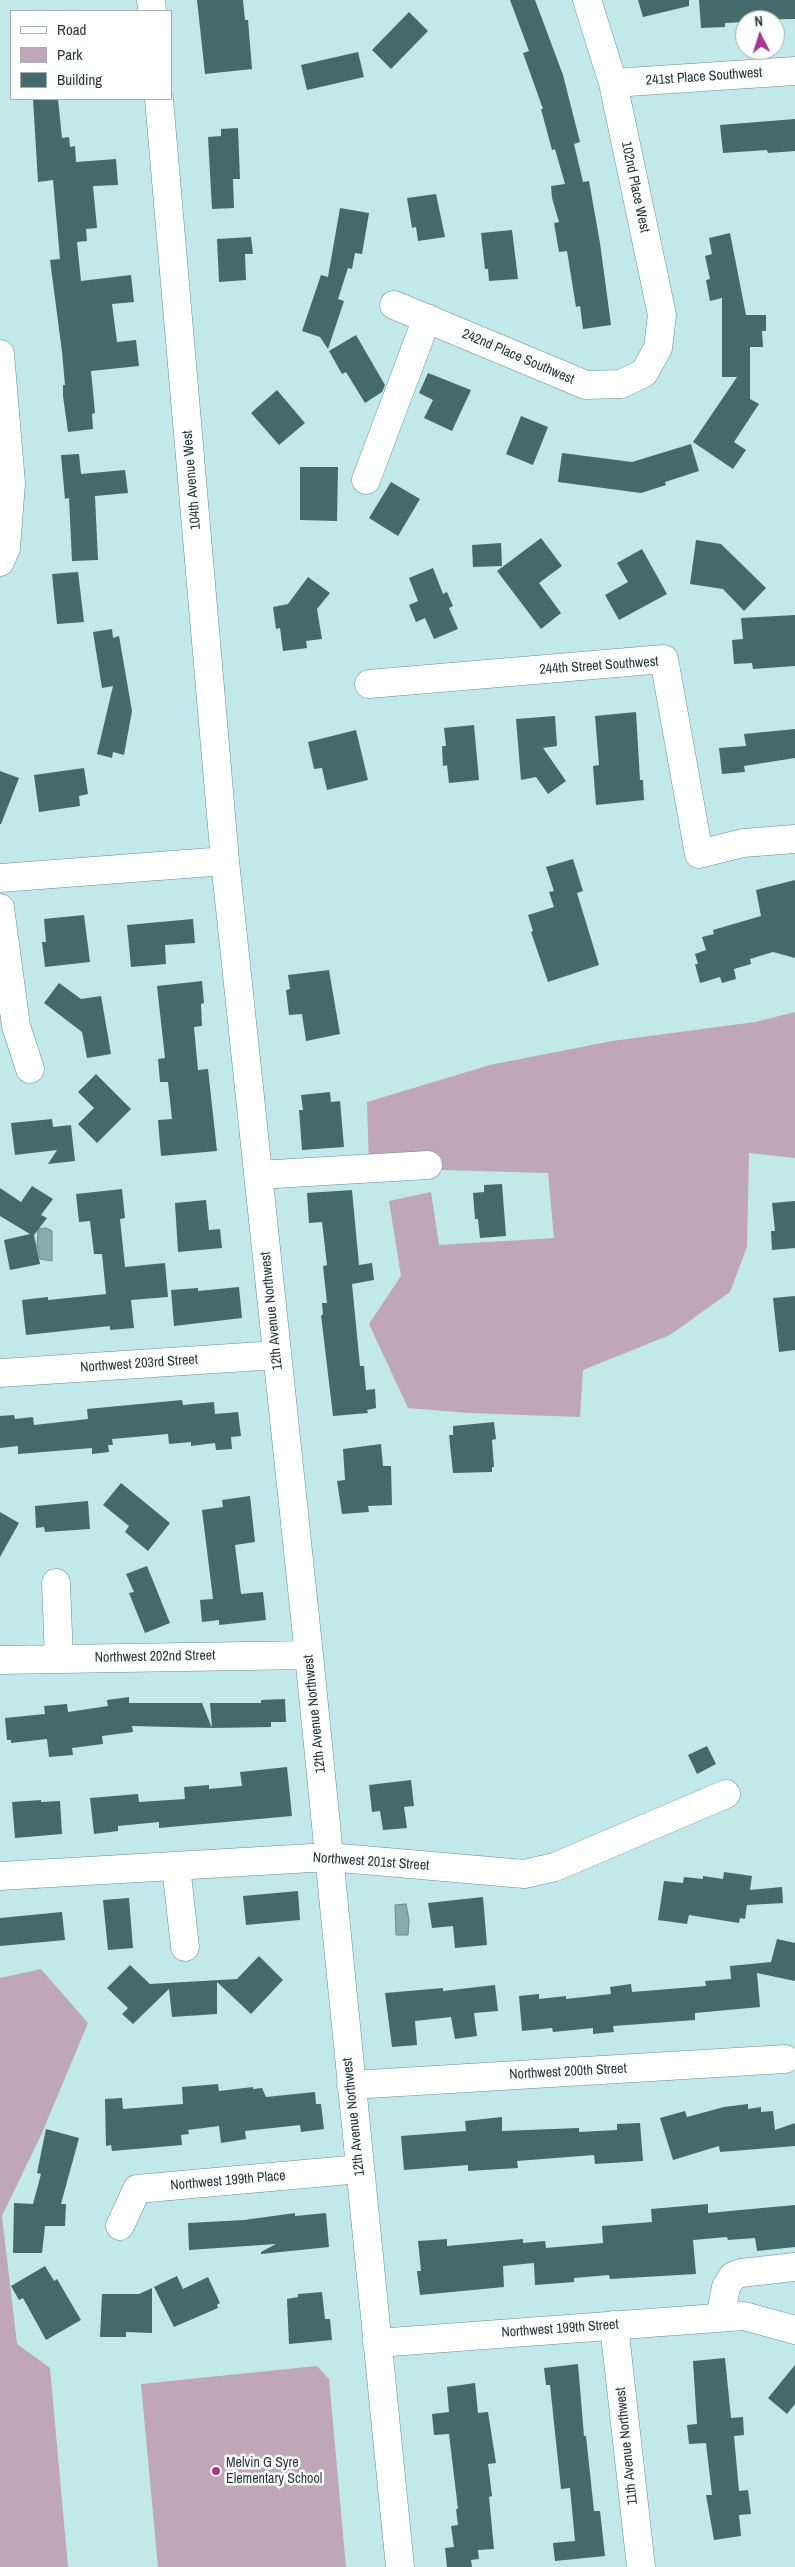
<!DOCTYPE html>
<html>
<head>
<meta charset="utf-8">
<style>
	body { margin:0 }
	#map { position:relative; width:795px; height:2567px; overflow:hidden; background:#c1e9e9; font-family:"Archivo Narrow",sans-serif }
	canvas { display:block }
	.legend { position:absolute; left:10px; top:10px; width:162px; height:90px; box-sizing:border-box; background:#fff; border:1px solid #a9afaf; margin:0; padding:6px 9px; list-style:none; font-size:15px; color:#273838 }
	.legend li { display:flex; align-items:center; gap:10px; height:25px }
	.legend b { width:25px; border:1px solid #a9afaf }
	.north { position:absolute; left:735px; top:10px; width:50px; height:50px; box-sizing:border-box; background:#fff; border:1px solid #a9afaf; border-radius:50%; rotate:355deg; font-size:14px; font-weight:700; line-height:20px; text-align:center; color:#273838 }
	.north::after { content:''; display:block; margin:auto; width:18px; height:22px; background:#aa358e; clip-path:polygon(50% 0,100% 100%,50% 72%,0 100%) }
</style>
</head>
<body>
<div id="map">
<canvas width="795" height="2567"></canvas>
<ul class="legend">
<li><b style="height:6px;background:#fff"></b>Road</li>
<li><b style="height:14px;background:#c0a7b7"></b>Park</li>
<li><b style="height:14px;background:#446b6b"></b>Building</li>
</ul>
<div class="north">N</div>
</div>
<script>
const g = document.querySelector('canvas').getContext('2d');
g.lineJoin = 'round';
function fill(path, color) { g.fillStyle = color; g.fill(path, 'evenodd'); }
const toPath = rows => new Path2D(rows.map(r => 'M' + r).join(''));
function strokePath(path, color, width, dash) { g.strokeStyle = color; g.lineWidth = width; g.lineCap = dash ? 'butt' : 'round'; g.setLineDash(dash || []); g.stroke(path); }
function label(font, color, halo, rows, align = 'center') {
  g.font = font + ' "Archivo Narrow",sans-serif'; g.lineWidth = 5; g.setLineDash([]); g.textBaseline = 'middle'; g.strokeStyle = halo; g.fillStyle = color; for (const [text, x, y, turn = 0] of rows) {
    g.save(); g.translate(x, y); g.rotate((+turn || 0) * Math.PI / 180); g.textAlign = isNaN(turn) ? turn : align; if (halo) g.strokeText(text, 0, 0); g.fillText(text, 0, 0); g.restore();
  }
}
fill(toPath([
	[795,1012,795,1158,749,1153,747,1247,730,1292,670,1335,583,1370,580,1417,469,1413,408,1408,369,1324,401,1276,389,1201,431,1192,439,1245,554,1238,548,1173,369,1168,367,1102,490,1065,612,1041,755,1022],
	[41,1969,88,2023,42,2133,2,2216,17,2344,50,2368,68,2567,0,2567,0,1978],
	[317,2366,329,2379,346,2567,158,2567,141,2384]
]), '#c0a7b7');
const water = toPath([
	[46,1228,52,1231,52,1261,40,1259,37,1245,38,1229,46,1228],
	[406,1904,409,1920,408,1935,396,1935,395,1905,406,1904]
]);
fill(water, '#85aeae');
strokePath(water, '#698b8b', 1);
fill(toPath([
	[197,0,243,0,245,20,248,20,252,69,205,74],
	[510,0,535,0,563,75,580,142,574,144,583,182,589,181,600,243,611,325,583,329,580,306,576,307,567,251,559,252,554,223,559,222,552,198,551,186,565,184,555,149,552,150,541,109,543,109,523,53,529,51],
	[638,0,689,0,689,6,643,17],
	[699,0,795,0,795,19,745,20,745,22,725,23,725,27,701,28],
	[409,12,428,31,391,69,372,50],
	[358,52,364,77,307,90,301,65],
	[33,99,58,99,62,138,69,137,70,147,75,146,76,162,116,159,118,185,93,186,97,228,86,229,87,241,77,242,81,281,131,275,134,302,112,304,117,342,136,340,139,366,91,371,95,413,92,414,93,429,68,432,63,396,63,385,65,385,62,352,50,260,60,259,53,180,38,182],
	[795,119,795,151,768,153,767,150,723,153,720,125],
	[238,128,240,179,233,179,234,208,212,209,208,137,221,136,221,129],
	[436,194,445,237,418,241,416,227,412,228,407,198],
	[340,208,369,213,362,254,355,253,352,269,348,268,338,299,344,301,328,349,320,337,302,331,321,275,328,277],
	[512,230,518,279,489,281,488,269,485,269,481,233],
	[730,233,746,315,766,315,766,331,762,331,763,347,750,347,750,399,759,404,734,442,746,450,733,469,693,442,737,377,722,377,722,298,710,301,706,280,710,279,705,256,712,254,709,238],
	[251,237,253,254,245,254,246,280,219,282,217,239],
	[356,335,385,385,382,392,365,403,346,372,342,374,329,351],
	[428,373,471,390,452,431,424,418,433,400,419,393],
	[277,390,305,423,279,445,251,413],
	[521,416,548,427,533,465,506,454],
	[691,444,699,471,665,482,666,485,641,493,558,482,562,453,632,462],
	[79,454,81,474,125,470,128,493,95,496,98,560,72,561,69,498,65,499,61,455],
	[300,467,338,467,337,521,300,520],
	[391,482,420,499,398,536,369,518],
	[541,538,562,566,539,583,561,613,541,629,497,571],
	[696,540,721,544,766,588,744,611,723,589,690,584],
	[501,543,502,566,473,567,472,545],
	[642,549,667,594,619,620,605,595,628,582,617,563],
	[433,568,443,594,447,592,453,606,449,608,458,629,434,639,425,618,416,622,409,605,418,601,409,578],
	[78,572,84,622,57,624,52,574],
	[308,577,330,593,317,609,322,639,306,641,307,648,283,651,280,628,276,629,273,607,288,604],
	[795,615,795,666,753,669,752,663,734,664,732,640,743,639,741,618],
	[112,629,113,638,119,636,132,711,124,755,113,752,112,758,97,754,113,686,102,688,93,632],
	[636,712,640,780,643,780,644,800,596,805,593,766,599,765,595,716],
	[555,716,557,746,543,748,566,781,548,794,536,777,521,780,516,719],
	[474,725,479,780,449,783,447,765,443,766,442,746,446,746,444,728],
	[795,729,795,758,744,766,745,772,722,774,719,748,746,746,744,734],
	[356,730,368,780,327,790,322,768,314,769,308,742],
	[84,768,88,794,79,796,80,806,39,812,34,775],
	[0,771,19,778,1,824,0,824],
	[573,859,583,891,577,893,599,965,548,982,531,932,533,931,528,915,554,907,549,892,554,891,546,867],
	[795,880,795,958,773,952,750,959,751,964,734,969,736,979,722,983,720,977,700,983,695,964,698,964,695,954,706,950,702,937,714,934,713,930,761,916,756,890],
	[84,915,90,962,45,967,42,942,46,942,44,919],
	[193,919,195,943,165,945,166,964,131,967,127,925],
	[329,970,340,1034,306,1041,302,1014,289,1015,286,990,290,989,288,975],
	[202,981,204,1003,201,1004,202,1026,194,1027,198,1070,208,1069,217,1151,161,1156,158,1120,172,1119,168,1082,160,1082,158,1059,165,1058,157,986],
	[59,983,81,999,101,996,111,1054,87,1058,82,1032,44,1003],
	[96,1074,131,1109,97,1143,78,1124,94,1108,78,1092],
	[330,1092,331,1102,340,1101,344,1147,302,1150,299,1110,303,1110,301,1095],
	[52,1119,53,1127,71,1125,75,1161,48,1164,57,1150,15,1155,11,1123],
	[502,1184,506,1236,480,1238,478,1219,475,1219,473,1193,484,1192,484,1185],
	[32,1186,53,1199,41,1215,47,1218,34,1235,40,1264,10,1270,4,1240,30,1234,0,1216,0,1188,21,1202],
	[122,1189,125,1218,120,1219,125,1267,165,1263,168,1297,131,1300,134,1328,110,1330,110,1326,26,1335,22,1300,48,1297,48,1300,106,1294,102,1254,94,1254,90,1221,79,1222,76,1194],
	[352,1190,359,1265,372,1263,374,1280,352,1284,360,1366,364,1366,366,1390,375,1389,376,1408,367,1410,368,1413,333,1416,321,1315,323,1315,322,1303,327,1303,323,1266,327,1265,322,1222,309,1223,307,1193],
	[206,1200,209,1230,220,1229,222,1248,178,1252,175,1203],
	[795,1201,795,1248,772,1250,771,1231,775,1231,772,1203],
	[239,1287,242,1318,174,1326,171,1290,198,1288,198,1291],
	[795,1296,795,1350,779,1352,773,1298],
	[182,1400,183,1405,214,1402,215,1414,238,1412,241,1436,231,1437,232,1449,216,1450,215,1443,191,1446,191,1442,169,1444,168,1434,112,1439,113,1445,108,1445,109,1452,92,1454,92,1448,18,1454,18,1446,0,1448,0,1416,14,1415,15,1419,33,1417,34,1425,88,1419,87,1409],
	[494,1422,496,1439,492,1440,494,1467,492,1467,492,1472,453,1473,449,1435,453,1435,453,1426],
	[381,1444,383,1466,391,1466,392,1505,368,1506,369,1512,342,1514,337,1481,345,1480,343,1449],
	[121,1483,170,1523,148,1551,125,1532,129,1526,103,1505],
	[250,1496,255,1542,235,1545,241,1594,263,1592,266,1620,219,1625,219,1620,202,1622,200,1600,213,1599,202,1510,223,1507,222,1500],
	[88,1501,90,1529,45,1532,44,1527,36,1528,35,1506],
	[0,1512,19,1523,0,1557],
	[147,1566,170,1623,145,1633,129,1593,134,1592,126,1574],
	[129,1697,129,1703,202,1703,212,1728,132,1726,133,1732,102,1736,103,1744,72,1748,73,1755,49,1757,47,1739,11,1743,11,1740,7,1740,5,1718,45,1714,44,1706,67,1704,68,1712,108,1706,107,1700],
	[285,1699,286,1722,271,1722,271,1727,212,1728,210,1703,261,1703,261,1700],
	[707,1746,716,1764,697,1774,688,1755],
	[287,1767,292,1816,159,1828,159,1822,118,1826,118,1831,94,1834,90,1798,138,1794,139,1802,185,1799,184,1787,209,1785,209,1789,242,1786,240,1772],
	[411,1780,414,1806,404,1807,407,1828,383,1830,380,1811,372,1812,369,1785],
	[41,1800,41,1802,60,1801,62,1834,15,1838,12,1802],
	[724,1872,752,1876,750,1890,782,1887,783,1903,747,1905,745,1919,740,1918,739,1923,689,1915,687,1924,658,1920,664,1881,683,1883,684,1877,703,1879,703,1876,723,1879],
	[298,1891,300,1920,246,1925,243,1896],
	[483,1897,487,1945,455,1948,453,1926,432,1928,428,1903],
	[129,1898,133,1948,108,1950,103,1900],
	[62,1912,65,1940,0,1946,0,1918],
	[777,1939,795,1943,795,1981,757,1973,760,2007,695,2013,695,2020,613,2026,614,2032,593,2034,593,2028,553,2032,552,2028,522,2031,519,1996,539,1994,539,1999,566,1996,566,1999,611,1994,610,1987,631,1984,632,1992,706,1986,705,1981,731,1979,730,1966,771,1962],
	[259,1956,283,1980,251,2014,217,1982,217,2014,172,2017,169,1989,133,2024,122,2014,128,2008,107,1988,130,1965,150,1984,237,1979],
	[495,1985,498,2011,474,2013,477,2036,455,2039,451,2017,415,2021,417,2045,392,2047,385,1993,443,1988,443,1991],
	[218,2084,219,2091,253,2087,253,2089,262,2088,266,2097,315,2092,316,2104,321,2104,324,2129,301,2132,300,2125,245,2131,246,2139,221,2143,219,2126,188,2130,189,2134,181,2135,182,2145,112,2151,111,2145,106,2146,105,2099,122,2098,123,2109,183,2104,182,2087],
	[748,2104,748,2109,761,2107,761,2112,773,2111,775,2130,795,2123,795,2146,720,2152,719,2146,673,2160,660,2118,685,2111,687,2117,724,2107],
	[502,2117,502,2131,579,2128,579,2132,617,2130,617,2124,640,2123,643,2161,595,2164,594,2155,517,2161,518,2168,468,2171,468,2165,404,2170,401,2136,466,2131,465,2121],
	[46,2129,79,2138,61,2204,66,2204,65,2226,45,2226,42,2253,13,2253,14,2203,33,2204,41,2174,37,2173],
	[708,2204,708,2213,795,2205,795,2247,757,2251,755,2238,728,2240,727,2237,693,2240,696,2274,610,2279,609,2275,574,2278,574,2282,535,2285,534,2263,503,2266,504,2287,420,2295,417,2271,421,2271,418,2241,447,2239,447,2246,523,2239,523,2243,545,2241,546,2248,603,2243,602,2226,652,2222,651,2209],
	[295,2213,295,2216,326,2213,329,2247,261,2254,261,2252,276,2244,189,2250,188,2223,244,2220],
	[45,2266,54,2281,57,2279,81,2320,46,2340,23,2298,19,2300,11,2286],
	[177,2276,183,2289,208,2277,220,2303,217,2305,218,2308,174,2327,154,2287],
	[152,2288,152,2333,126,2332,126,2337,100,2337,102,2294,139,2294],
	[322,2292,325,2319,330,2319,332,2340,289,2344,287,2299,298,2297,298,2294],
	[725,2358,731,2418,743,2417,744,2435,734,2436,739,2491,748,2490,751,2514,739,2515,741,2536,714,2540,706,2495,712,2495,706,2443,689,2444,687,2425,697,2424,693,2361],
	[578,2364,584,2436,586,2436,594,2511,600,2511,605,2556,555,2561,553,2543,575,2541,570,2488,561,2489,550,2385,546,2385,544,2368],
	[795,2365,795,2404,787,2414,768,2398],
	[475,2383,478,2413,488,2412,496,2463,488,2464,492,2496,489,2497,494,2549,478,2550,479,2559,471,2560,472,2567,447,2567,445,2548,454,2547,451,2526,458,2525,456,2509,458,2509,449,2434,434,2435,432,2414,449,2412,447,2387]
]), '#446b6b');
const minor = toPath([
	[151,0,152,11],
	[613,83,795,71],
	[159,99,225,861,309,1655,400,2567],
	[394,305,586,385,621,384,644,373,658,348,662,315,613,83,587,0],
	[0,354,11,483,6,548,0,562],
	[366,480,427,318],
	[369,684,664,659,699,854,743,843,795,839],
	[0,878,225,861],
	[0,908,16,1026,30,1069],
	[258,1175,428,1165],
	[0,1373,277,1355],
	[56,1583,59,1659],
	[0,1660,309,1655],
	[176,1866,185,1947],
	[0,1876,329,1857,524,1874,555,1867,726,1794],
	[351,2085,785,2059],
	[120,2226,137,2189,360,2169],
	[720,2318,726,2287,733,2276,741,2273,795,2267],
	[614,2325,641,2567],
	[377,2343,744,2316,795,2330]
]);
strokePath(minor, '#698f8f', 29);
strokePath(minor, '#fff', 28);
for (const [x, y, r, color] of [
	[216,2471,5,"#aa358e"]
]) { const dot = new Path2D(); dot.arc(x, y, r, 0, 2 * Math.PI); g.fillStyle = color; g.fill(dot); strokePath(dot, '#fff', 2); }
label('14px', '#273838', '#fff', [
	["241st Place Southwest",704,77,-4],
	["102nd Place West",635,187,78],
	["242nd Place Southwest",518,357,23],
	["104th Avenue West",192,480,-95],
	["244th Street Southwest",599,666,-4],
	["12th Avenue Northwest",272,1311,-96],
	["Northwest 203rd Street",139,1364,-4],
	["Northwest 202nd Street",155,1657,-1],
	["12th Avenue Northwest",315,1714,-96],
	["Northwest 201st Street",371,1862,4],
	["Northwest 200th Street",568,2072,-3],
	["12th Avenue Northwest",354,2117,-96],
	["Northwest 199th Place",228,2181,-5],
	["Northwest 199th Street",560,2329,-4],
	["11th Avenue Northwest",627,2446,-96]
]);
label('14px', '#273838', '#fff', [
	["Melvin G Syre",226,2463],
	["Elementary School",226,2479]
], 'left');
</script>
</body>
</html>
